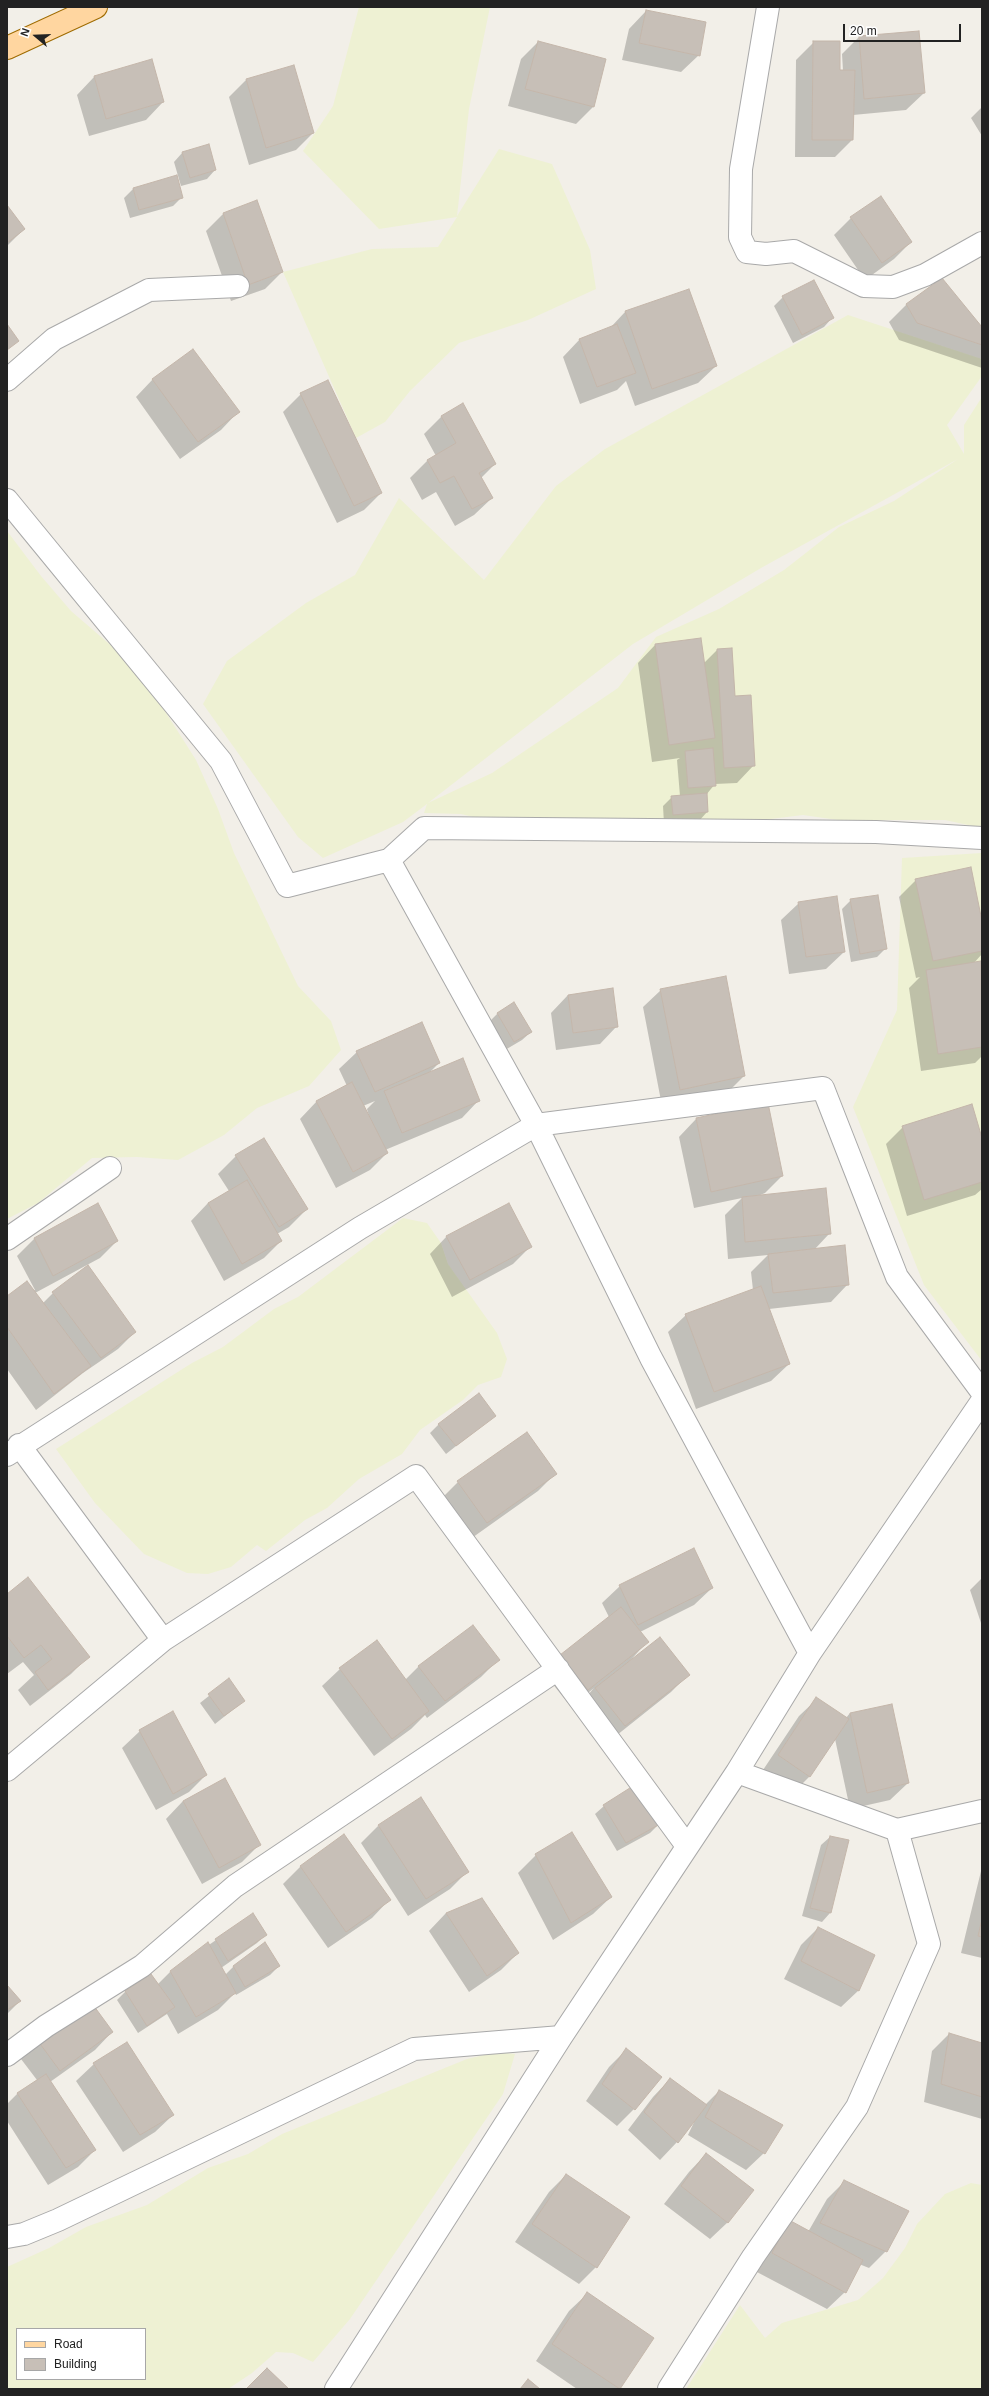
<!DOCTYPE html>
<html>
<head>
<meta charset="utf-8">
<style>
	body { margin:0 }
	#map { position:relative; width:989px; height:2396px; overflow:hidden; background:#f2efe8; font-family:Helvetica,sans-serif }
	canvas { display:block }
	.frame { position:absolute; inset:0; border:8px solid #222; pointer-events:none }
	.legend { position:absolute; left:16px; top:2328px; width:130px; height:52px; box-sizing:border-box; background:#fff; border:1px solid #a7a7a7; margin:0; padding:5px 7px; list-style:none; font-size:12px; color:#222 }
	.legend li { display:flex; align-items:center; gap:8px; height:20px }
	.legend b { width:20px; border:1px solid #a7a7a7 }
	.north { position:absolute; left:16px; top:16px; width:40px; height:40px; -webkit-text-stroke:3px #fff; paint-order:stroke; rotate:289deg; font-size:11px; font-weight:700; line-height:16px; text-align:center; color:#222 }
	.north::after { content:''; display:block; margin:auto; width:14px; height:18px; background:#222; clip-path:polygon(50% 0,100% 100%,50% 72%,0 100%) }
	.scale { position:absolute; left:843px; top:24px; width:118px; height:18px; box-sizing:border-box; border:2px solid #222; border-top:0; padding-left:5px; font-size:12px; line-height:14px; white-space:nowrap; color:#222; -webkit-text-stroke:3px #fff; paint-order:stroke }
</style>
</head>
<body>
<div id="map">
<canvas width="989" height="2396"></canvas>
<div class="frame"></div>
<ul class="legend">
<li><b style="height:5px;background:#ffd6a0"></b>Road</li>
<li><b style="height:11px;background:#c7bfb7"></b>Building</li>
</ul>
<div class="north">N</div>
<div class="scale">20 m</div>
</div>
<script>
const g = document.querySelector('canvas').getContext('2d');
g.lineJoin = 'round';
function fill(path, color) { g.fillStyle = color; g.fill(path, 'evenodd'); }
const toPath = rows => new Path2D(rows.map(r => 'M' + r).join(''));
function strokePath(path, color, width, dash) { g.strokeStyle = color; g.lineWidth = width; g.lineCap = dash ? 'butt' : 'round'; g.setLineDash(dash || []); g.stroke(path); }
fill(toPath([
	[359,7,490,7,469,109,457,216,499,149,552,164,590,250,596,289,528,320,459,343,410,391,385,422,356,438,283,272,372,249,438,247,457,217,379,229,303,151,333,106],
	[848,315,982,359,982,376,947,425,964,454,964,425,982,397,982,828,945,820,838,820,803,815,714,826,482,819,461,814,424,813,427,804,403,822,323,858,298,837,203,704,227,661,306,603,355,575,399,498,484,580,556,486,605,449],
	[958,459,894,501,839,527,784,570,719,609,656,637,618,688,492,773,428,803,633,644,761,568],
	[7,531,41,576,71,611,114,648,149,686,196,760,218,809,234,853,298,986,331,1021,341,1050,309,1086,257,1108,224,1135,178,1160,137,1157,92,1158,38,1203,7,1219],
	[982,853,982,1361,924,1285,853,1107,897,1010,902,858],
	[403,1218,427,1223,441,1243,448,1264,497,1333,507,1359,501,1377,478,1385,463,1400,420,1430,402,1454,359,1479,327,1508,305,1520,266,1551,257,1545,231,1567,208,1574,187,1573,144,1554,95,1503,56,1449,192,1363,223,1347,274,1309,298,1297],
	[497,2052,515,2054,503,2094,350,2319,313,2362,293,2353,276,2352,252,2373,228,2389,7,2389,7,2267,49,2248,86,2227,147,2205,208,2168,248,2154,282,2134,467,2059],
	[17,2329,145,2329,145,2379,17,2379],
	[971,2183,982,2185,982,2389,686,2389,740,2305,765,2338,782,2323,858,2300,883,2278,905,2248,917,2224,945,2194]
]), '#eef1d3');
fill(toPath([
	[646,11,699,55,681,72,622,60,629,29],
	[859,37,924,93,906,110,853,115,852,140,835,157,795,157,796,60,814,42,839,71,843,71,842,54],
	[538,42,605,60,593,107,576,124,508,106,521,59],
	[152,60,163,102,146,120,89,136,77,95,94,77],
	[246,80,313,133,296,150,249,165,229,97],
	[982,107,982,136,971,118],
	[182,153,215,170,207,179,181,186,174,162],
	[176,177,182,197,173,206,130,218,124,198,133,189],
	[257,201,282,272,265,289,231,301,206,231,223,214],
	[7,206,24,229,7,246],
	[851,218,911,242,894,259,865,280,834,235],
	[942,280,982,328,982,368,899,340,889,322,906,305],
	[689,290,716,366,698,383,635,406,626,381,617,390,580,404,563,357,580,339,610,328,625,312],
	[783,297,832,318,824,327,793,343,774,306],
	[153,379,238,412,221,430,180,459,136,397],
	[301,394,381,493,364,510,337,523,283,412],
	[463,405,495,464,481,478,492,498,474,515,455,526,436,492,422,500,410,478,428,460,436,456,424,434,441,417],
	[655,645,703,664,717,650,754,765,737,783,715,784,706,795,707,812,699,821,664,824,663,806,672,797,680,796,677,760,680,758,652,762,638,663],
	[916,880,982,926,982,954,973,964,980,962,982,977,982,1056,975,1063,921,1071,909,988,920,977,916,978,899,897],
	[851,900,886,948,877,957,851,962,842,909],
	[799,903,844,952,826,969,789,974,781,920],
	[612,989,617,1026,600,1044,556,1050,551,1013,568,995],
	[661,990,744,1076,726,1094,662,1106,643,1007],
	[498,1013,531,1032,522,1040,505,1050,489,1022],
	[357,1052,439,1063,429,1073,479,1100,462,1118,385,1150,387,1153,370,1170,336,1188,300,1119,317,1101,347,1086,339,1069],
	[375,1101,367,1109,370,1120,363,1106],
	[696,1119,782,1176,765,1193,758,1196,829,1234,814,1250,848,1284,831,1302,769,1309,789,1364,771,1381,696,1409,668,1332,686,1315,753,1290,751,1272,768,1255,728,1259,725,1215,742,1198,694,1208,679,1137],
	[903,1127,982,1142,982,1189,975,1195,907,1216,886,1144],
	[264,1139,307,1209,289,1227,277,1234,281,1241,264,1258,224,1281,191,1221,208,1203,229,1191,218,1174,236,1156],
	[98,1205,117,1241,100,1258,35,1293,43,1303,53,1293,135,1332,118,1349,83,1373,36,1410,7,1369,7,1297,35,1290,17,1256,34,1239],
	[447,1236,531,1246,513,1264,452,1297,430,1254],
	[494,1416,446,1454,430,1433,439,1424],
	[555,1474,538,1491,469,1540,441,1499,458,1482],
	[982,1578,982,1626,970,1590],
	[620,1586,712,1588,694,1605,640,1632,647,1642,628,1663,688,1675,671,1692,607,1743,578,1706,594,1688,571,1707,544,1673,609,1617,602,1603],
	[7,1595,88,1657,71,1674,30,1706,18,1690,34,1675,23,1662,7,1674],
	[498,1660,481,1677,427,1718,425,1715,411,1729,374,1756,322,1686,340,1669,405,1680,419,1666],
	[229,1680,244,1701,215,1724,200,1703],
	[817,1699,846,1718,850,1713,908,1783,890,1800,850,1809,835,1739,809,1777,792,1794,761,1773,799,1716],
	[140,1731,206,1775,189,1792,156,1810,122,1748],
	[183,1801,260,1844,242,1862,202,1884,166,1819],
	[604,1806,659,1824,650,1833,617,1851,595,1814],
	[378,1826,468,1871,450,1889,408,1916,361,1843],
	[830,1837,848,1841,830,1913,822,1922,802,1916,821,1845],
	[536,1855,611,1897,593,1914,553,1940,518,1873],
	[301,1866,389,1900,372,1918,328,1948,283,1884],
	[982,1867,982,1958,961,1953],
	[446,1913,518,1953,501,1970,469,1992,429,1931],
	[818,1928,859,1990,841,2007,784,1979,801,1945],
	[265,1935,257,1943,221,1968,225,1975,234,1966,279,1966,270,1975,236,1995,235,1993,218,2010,178,2034,167,2014,138,2033,117,2000,125,1992,151,1975,158,1984,170,1972,216,1940],
	[7,1987,20,2001,7,2014],
	[112,2032,95,2050,50,2082,95,2150,78,2167,48,2185,7,2121,7,2104,18,2093,37,2080,21,2059,38,2041],
	[949,2034,982,2044,982,2119,924,2102,932,2051],
	[626,2050,634,2109,617,2126,586,2101,609,2067],
	[94,2064,173,2115,155,2132,123,2152,76,2081],
	[670,2079,705,2105,719,2091,764,2153,746,2170,688,2135,695,2120,677,2142,660,2160,628,2130,653,2097],
	[706,2154,728,2222,710,2239,664,2204,689,2172],
	[566,2175,596,2267,579,2284,515,2242,549,2192],
	[844,2182,886,2251,869,2268,859,2264,845,2292,827,2309,755,2271,790,2222,808,2232,827,2199],
	[587,2294,653,2338,618,2389,577,2389,536,2361,569,2311]
]), '#0003');
const building = toPath([
	[646,10,706,22,700,56,639,43,646,10],
	[919,31,925,93,864,99,859,36,919,31],
	[538,41,606,59,594,107,525,89,538,41],
	[813,41,840,41,840,70,855,70,853,140,812,140,813,41],
	[152,59,164,102,106,119,94,76,152,59],
	[294,65,314,133,266,148,246,79,294,65],
	[209,144,216,170,190,178,182,152,209,144],
	[177,175,183,198,139,210,133,188,177,175],
	[881,196,912,242,882,263,850,217,881,196],
	[257,200,283,272,248,285,223,213,257,200],
	[7,205,25,229,7,243,7,205],
	[942,278,982,327,982,345,917,323,906,304,942,278],
	[814,280,834,318,802,335,782,296,814,280],
	[689,289,717,366,652,389,625,311,689,289],
	[7,324,19,341,7,350,7,324],
	[617,324,636,373,597,387,579,339,617,324],
	[193,349,240,412,198,442,152,379,193,349],
	[328,380,382,493,354,506,300,393,328,380],
	[463,403,496,464,479,473,493,498,472,509,454,476,440,483,427,460,456,443,441,416,463,403],
	[701,638,715,738,669,745,655,644,701,638],
	[732,648,735,696,751,695,755,766,724,768,717,649,732,648],
	[713,748,716,786,688,788,685,751,713,748],
	[707,793,708,812,673,815,671,796,707,793],
	[971,867,982,921,982,951,933,961,915,879,971,867],
	[878,895,887,949,860,954,850,899,878,895],
	[837,896,845,952,806,957,798,902,837,896],
	[981,961,982,1047,938,1054,926,970,981,961],
	[726,976,745,1076,680,1090,660,989,726,976],
	[613,988,618,1027,573,1033,568,995,613,988],
	[514,1002,532,1032,514,1042,497,1013,514,1002],
	[422,1022,440,1063,375,1092,356,1051,422,1022],
	[463,1058,480,1101,402,1133,384,1091,463,1058],
	[352,1082,388,1153,353,1172,316,1101,352,1082],
	[768,1103,783,1176,711,1192,696,1118,768,1103],
	[972,1104,982,1138,982,1182,924,1200,902,1126,972,1104],
	[264,1138,308,1209,279,1227,235,1155,264,1138],
	[247,1180,282,1241,242,1264,208,1203,247,1180],
	[826,1188,831,1234,745,1242,742,1197,826,1188],
	[98,1203,118,1241,53,1276,34,1238,98,1203],
	[509,1203,532,1247,470,1280,446,1236,509,1203],
	[845,1245,849,1285,773,1293,768,1254,845,1245],
	[88,1265,136,1332,101,1358,52,1292,88,1265],
	[27,1281,91,1366,54,1394,7,1327,7,1296,27,1281],
	[761,1286,790,1364,714,1392,685,1314,761,1286],
	[479,1393,496,1416,456,1446,438,1424,479,1393],
	[527,1432,557,1474,487,1523,457,1481,527,1432],
	[694,1548,713,1588,638,1625,619,1585,694,1548],
	[28,1577,90,1657,48,1690,35,1672,52,1659,41,1645,24,1658,7,1636,7,1594,28,1577],
	[621,1607,649,1642,588,1690,560,1655,621,1607],
	[473,1625,500,1660,445,1701,418,1666,473,1625],
	[660,1637,690,1675,625,1726,595,1688,660,1637],
	[377,1640,429,1711,392,1739,339,1668,377,1640],
	[229,1678,245,1701,224,1716,208,1694,229,1678],
	[816,1697,849,1719,810,1777,778,1755,816,1697],
	[892,1704,909,1783,867,1793,850,1713,892,1704],
	[173,1711,207,1775,173,1794,139,1730,173,1711],
	[225,1778,261,1845,219,1868,183,1801,225,1778],
	[633,1786,660,1824,626,1843,603,1805,633,1786],
	[421,1797,469,1872,426,1899,378,1825,421,1797],
	[572,1832,612,1897,571,1923,535,1854,572,1832],
	[344,1834,391,1900,346,1932,300,1866,344,1834],
	[830,1836,849,1840,831,1913,810,1908,830,1836],
	[482,1898,519,1953,487,1976,446,1913,482,1898],
	[253,1913,267,1935,228,1961,215,1939,253,1913],
	[982,1919,982,1937,978,1936,982,1919],
	[818,1927,875,1955,859,1991,801,1961,818,1927],
	[208,1942,236,1993,196,2017,170,1971,208,1942],
	[265,1942,280,1966,245,1987,233,1966,265,1942],
	[151,1974,175,2007,147,2026,125,1991,151,1974],
	[7,1985,21,2001,7,2010,7,1985],
	[91,2002,113,2032,60,2071,38,2041,91,2002],
	[949,2033,982,2043,982,2097,941,2084,949,2033],
	[127,2042,174,2115,140,2135,93,2063,127,2042],
	[626,2048,662,2077,635,2110,602,2084,626,2048],
	[46,2074,96,2150,66,2168,17,2093,46,2074],
	[670,2078,707,2105,678,2143,644,2112,670,2078],
	[719,2090,783,2125,765,2154,705,2117,719,2090],
	[706,2153,754,2190,728,2223,681,2186,706,2153],
	[566,2174,630,2217,597,2268,532,2224,566,2174],
	[844,2180,909,2211,887,2252,820,2223,844,2180],
	[789,2220,863,2260,846,2293,772,2253,789,2220],
	[587,2292,654,2338,620,2389,552,2344,587,2292],
	[267,2368,289,2389,246,2389,267,2368],
	[528,2379,540,2389,520,2389,528,2379]
]);
fill(building, '#c7bfb7');
strokePath(building, '#c4b6aa', 1);
const minor = toPath([
	[768,7,741,169,740,237,747,252,766,254,794,251,864,286,893,287,925,275,982,243],
	[7,380,54,339,149,290,238,286],
	[7,500,221,761,287,886,389,860,424,828,876,832,982,838],
	[389,860,536,1125,651,1358,810,1653],
	[7,1239,110,1168],
	[19,1445,163,1640],
	[7,1455,360,1228,536,1125,823,1088,897,1277,982,1392],
	[7,1770,163,1640,416,1476,687,1846],
	[737,1772,810,1653,982,1401],
	[7,2055,46,2026,142,1966,235,1886,558,1669],
	[7,2237,24,2234,58,2220,414,2049,561,2037],
	[336,2389,561,2037,737,1772,897,1830,982,1811],
	[669,2389,753,2257,857,2107,929,1944,897,1830]
]);
const major = toPath([
	[7,48,96,7]
]);
strokePath(minor, '#a9a9a9', 24);
strokePath(major, '#9f6b00', 24);
strokePath(minor, '#fff', 22);
strokePath(major, '#ffd6a0', 22);
</script>
</body>
</html>
